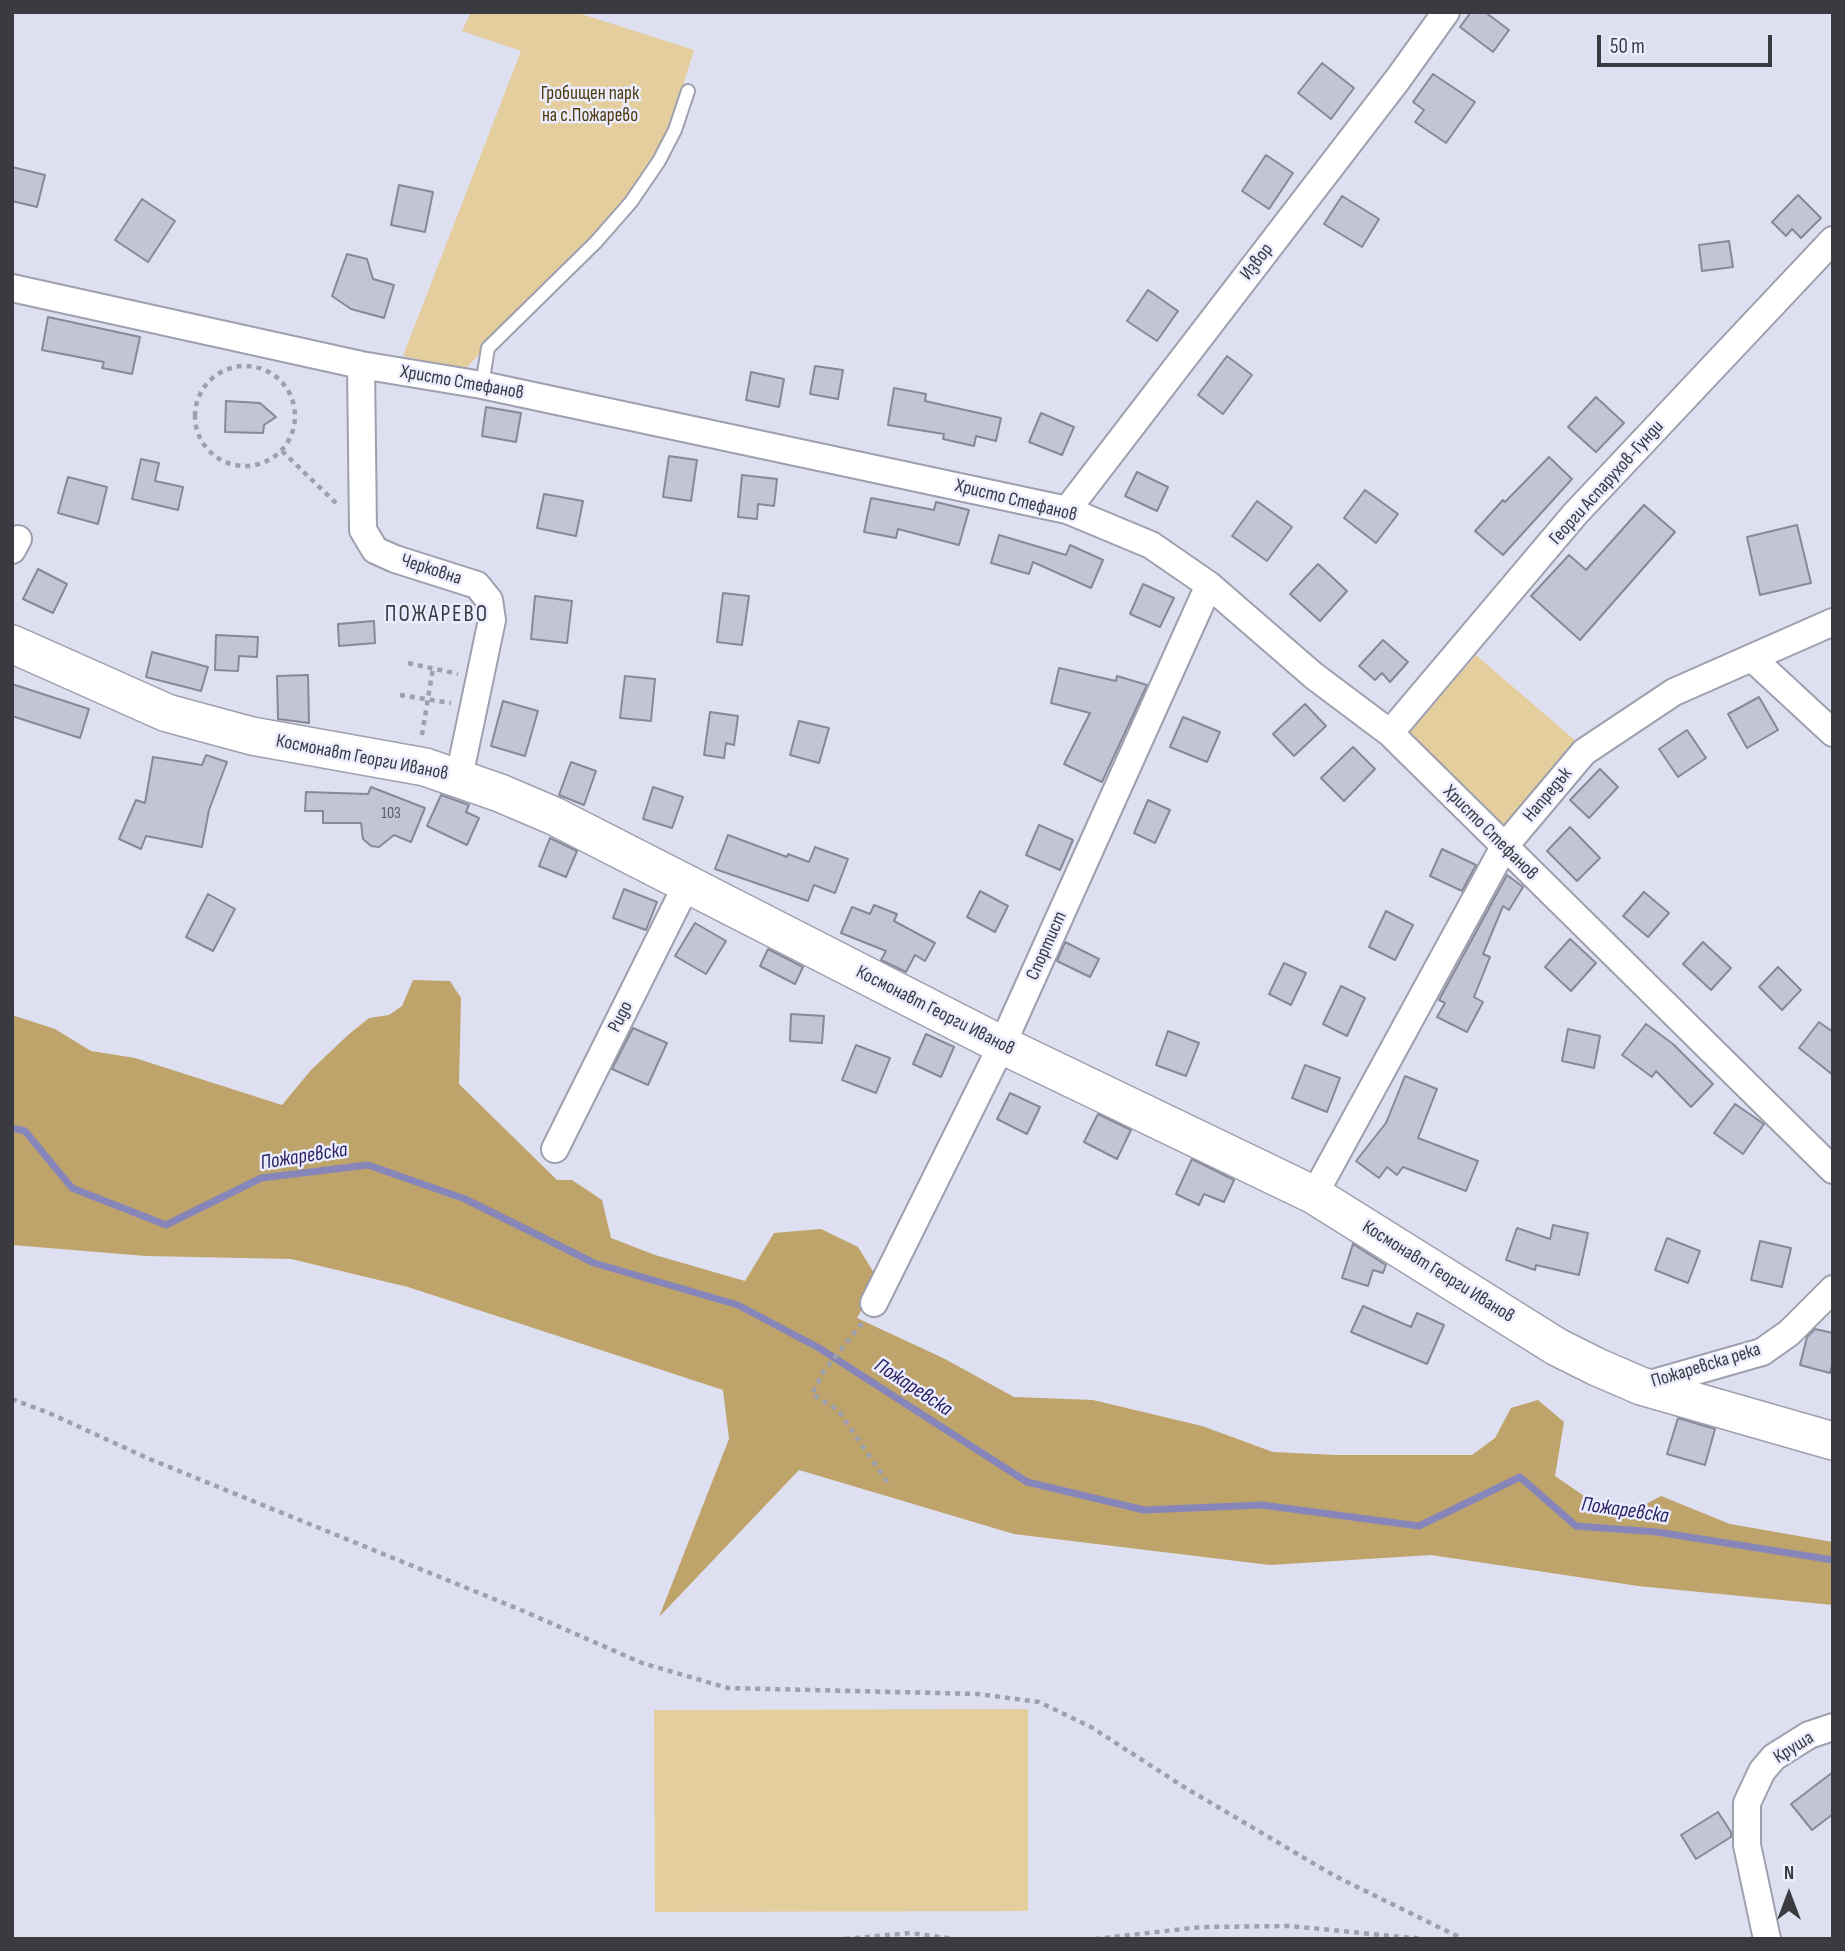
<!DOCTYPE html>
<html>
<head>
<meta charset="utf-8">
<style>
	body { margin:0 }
	#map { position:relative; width:1845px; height:1951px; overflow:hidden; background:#dedff0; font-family:"Sofia Sans Condensed",sans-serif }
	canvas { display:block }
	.frame { position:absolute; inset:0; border:14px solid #3a3a41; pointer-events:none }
	.north { position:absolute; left:1754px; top:1860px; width:70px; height:70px; -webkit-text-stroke:5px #ebecfe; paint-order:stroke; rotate:0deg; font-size:19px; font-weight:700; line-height:28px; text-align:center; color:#3a3a41 }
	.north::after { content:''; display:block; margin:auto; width:24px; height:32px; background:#3a3a41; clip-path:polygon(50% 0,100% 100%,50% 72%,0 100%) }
	.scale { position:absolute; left:1597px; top:35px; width:175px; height:32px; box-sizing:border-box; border:4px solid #3a3a41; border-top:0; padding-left:9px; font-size:21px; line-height:24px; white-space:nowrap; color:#3a3a41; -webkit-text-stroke:5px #ebecfe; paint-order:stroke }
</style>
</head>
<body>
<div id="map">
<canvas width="1845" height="1951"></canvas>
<div class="frame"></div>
<div class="north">N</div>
<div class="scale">50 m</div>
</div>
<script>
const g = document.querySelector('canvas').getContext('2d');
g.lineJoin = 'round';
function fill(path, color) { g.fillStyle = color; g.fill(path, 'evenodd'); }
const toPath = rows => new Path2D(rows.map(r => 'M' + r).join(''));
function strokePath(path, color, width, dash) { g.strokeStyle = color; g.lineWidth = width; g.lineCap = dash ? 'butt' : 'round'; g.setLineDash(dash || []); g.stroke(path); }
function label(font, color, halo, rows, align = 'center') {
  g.font = font + ' "Sofia Sans Condensed",sans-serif'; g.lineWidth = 5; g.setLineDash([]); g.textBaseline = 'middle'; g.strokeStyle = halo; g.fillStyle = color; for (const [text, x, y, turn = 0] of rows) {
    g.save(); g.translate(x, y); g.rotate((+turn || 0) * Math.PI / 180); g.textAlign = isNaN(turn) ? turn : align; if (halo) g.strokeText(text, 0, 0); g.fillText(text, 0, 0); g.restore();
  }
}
fill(toPath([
	[471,12,575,12,694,50,665,143,646,172,608,224,464,370,403,356,521,51,462,31],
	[1476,655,1577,742,1505,825,1404,738],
	[1028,1709,1028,1911,655,1912,654,1710]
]), '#e5ce9d');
fill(toPath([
	[413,980,450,981,461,998,459,1084,557,1180,572,1180,602,1200,611,1238,655,1255,745,1281,774,1233,821,1229,858,1247,879,1281,857,1318,945,1359,1014,1397,1093,1400,1202,1426,1273,1452,1336,1455,1472,1455,1495,1438,1511,1408,1538,1400,1564,1422,1555,1476,1618,1519,1661,1496,1730,1524,1833,1542,1833,1605,1638,1586,1431,1555,1270,1565,1014,1534,799,1470,659,1617,729,1439,723,1390,408,1287,291,1259,146,1256,12,1245,12,1015,55,1029,91,1051,135,1058,282,1105,311,1070,348,1035,369,1018,389,1015,402,1006]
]), '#bea36b');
strokePath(toPath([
	[12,1128,25,1131,72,1188,166,1225,261,1178,368,1165,465,1199,594,1263,738,1305,819,1348,1027,1482,1144,1510,1262,1505,1419,1526,1520,1477,1576,1526,1657,1532,1833,1560]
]), '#8686bb', 7);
const building = toPath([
	[1471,12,1485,12,1509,30,1493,52,1460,27,1471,12],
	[1322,63,1354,88,1331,119,1298,93,1322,63],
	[1433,74,1475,102,1446,143,1415,122,1424,110,1413,102,1433,74],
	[1266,155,1293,173,1269,209,1242,191,1266,155],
	[12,167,45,175,37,207,12,201,12,167],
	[399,185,433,192,425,232,391,225,399,185],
	[1798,195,1821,218,1801,238,1792,229,1786,236,1772,222,1798,195],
	[1342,196,1379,219,1362,247,1324,224,1342,196],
	[142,199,175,221,148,262,115,240,142,199],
	[1729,241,1733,267,1702,271,1699,245,1729,241],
	[347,254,367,259,373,279,394,285,384,318,351,309,332,296,347,254],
	[1148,290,1178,311,1157,341,1127,321,1148,290],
	[48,317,140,337,132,374,102,368,104,362,42,350,48,317],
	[1227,356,1252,375,1223,414,1198,395,1227,356],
	[815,366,843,370,838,399,810,394,815,366],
	[751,372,784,379,779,407,746,400,751,372],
	[894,388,926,394,925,401,1001,418,996,441,976,436,974,446,943,439,944,434,888,425,894,388],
	[1596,397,1624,423,1596,452,1568,427,1596,397],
	[226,401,260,403,276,417,264,425,263,433,225,432,226,401],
	[486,407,521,413,516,442,482,436,486,407],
	[1041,413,1074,427,1062,455,1029,442,1041,413],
	[669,456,697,460,691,501,663,497,669,456],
	[1549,457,1572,479,1503,555,1475,531,1503,500,1505,502,1549,457],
	[141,459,159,463,155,481,183,487,178,510,132,499,141,459],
	[1137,472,1168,487,1157,511,1125,496,1137,472],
	[742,475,777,479,774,506,758,504,757,519,738,517,742,475],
	[68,477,107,487,98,524,58,513,68,477],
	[1365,490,1398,514,1376,543,1344,518,1365,490],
	[544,494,583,501,576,536,537,528,544,494],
	[871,498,934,510,936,502,969,510,959,545,898,529,896,538,864,532,871,498],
	[1257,501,1292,527,1267,561,1232,536,1257,501],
	[1644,505,1675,532,1580,640,1531,596,1569,555,1586,570,1644,505],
	[1797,525,1811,583,1760,595,1747,537,1797,525],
	[999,535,1066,555,1070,545,1103,560,1091,588,1033,562,1029,574,991,563,999,535],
	[1318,564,1347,591,1320,621,1290,594,1318,564],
	[38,569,67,584,53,613,23,599,38,569],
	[1143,584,1174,598,1160,627,1130,614,1143,584],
	[723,593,749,596,742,645,717,642,723,593],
	[535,596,572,601,567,643,531,639,535,596],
	[374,621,375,643,339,646,338,624,374,621],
	[216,635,258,637,257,657,239,656,238,671,215,670,216,635],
	[1383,640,1408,662,1390,682,1382,673,1375,680,1359,666,1383,640],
	[152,652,208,667,201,691,146,677,152,652],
	[1059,668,1116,681,1117,676,1147,685,1102,782,1064,764,1090,713,1051,703,1059,668],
	[308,675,309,723,278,719,277,676,308,675],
	[625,676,655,679,651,721,620,718,625,676],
	[12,684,89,709,80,738,12,716,12,684],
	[1759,697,1778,730,1747,748,1728,714,1759,697],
	[503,701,538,711,525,756,491,746,503,701],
	[1305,704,1326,726,1294,756,1273,734,1305,704],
	[710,712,738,716,734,745,726,743,724,758,704,755,710,712],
	[1183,717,1220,732,1207,762,1170,747,1183,717],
	[799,721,829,728,819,763,790,755,799,721],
	[1687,730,1706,758,1678,777,1659,749,1687,730],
	[1353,747,1375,769,1344,801,1321,778,1353,747],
	[206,755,227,762,209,810,202,847,146,836,141,849,119,839,136,800,145,803,153,757,202,765,206,755],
	[571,762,596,771,584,805,559,795,571,762],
	[1600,769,1618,787,1589,818,1570,800,1600,769],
	[371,787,425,808,411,842,394,835,379,847,371,846,363,839,361,823,323,823,323,811,305,811,306,792,368,794,371,787],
	[653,787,683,797,672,828,643,819,653,787],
	[441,795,469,805,466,812,479,818,467,845,427,826,441,795],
	[1148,800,1170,810,1155,843,1134,833,1148,800],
	[1039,825,1073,840,1060,870,1026,855,1039,825],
	[1570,827,1600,858,1577,881,1547,851,1570,827],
	[728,835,787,857,788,854,809,862,815,847,848,859,835,893,814,885,808,901,715,869,728,835],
	[550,838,577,851,566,877,539,866,550,838],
	[1442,849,1476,865,1462,891,1430,876,1442,849],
	[1507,875,1523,887,1509,910,1503,906,1483,954,1490,957,1474,997,1483,1002,1467,1032,1437,1017,1445,1003,1439,1000,1507,875],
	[624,889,657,902,646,930,613,918,624,889],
	[980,891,1008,906,995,932,967,917,980,891],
	[1644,892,1669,913,1648,937,1623,916,1644,892],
	[208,894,235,909,213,951,186,937,208,894],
	[874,905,897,914,894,921,935,943,925,961,915,955,906,972,881,960,886,951,841,933,852,907,870,914,874,905],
	[1386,911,1413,925,1395,960,1369,947,1386,911],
	[695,923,726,941,706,974,675,956,695,923],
	[1570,939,1596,963,1571,991,1545,967,1570,939],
	[1065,942,1099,959,1090,977,1057,961,1065,942],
	[1703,942,1731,968,1711,990,1683,964,1703,942],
	[768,949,803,967,795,984,760,966,768,949],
	[1284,963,1306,973,1291,1005,1269,994,1284,963],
	[1778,967,1801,990,1782,1010,1759,987,1778,967],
	[1341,986,1365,998,1347,1036,1323,1024,1341,986],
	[791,1014,824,1016,822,1043,790,1041,791,1014],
	[1819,1022,1833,1032,1833,1075,1799,1048,1819,1022],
	[1646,1024,1673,1044,1713,1084,1691,1107,1656,1071,1652,1077,1622,1055,1646,1024],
	[633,1028,667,1043,648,1085,612,1069,633,1028],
	[1568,1029,1600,1036,1594,1068,1562,1061,1568,1029],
	[1168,1031,1199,1043,1186,1076,1156,1065,1168,1031],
	[926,1034,954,1047,941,1077,913,1064,926,1034],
	[856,1045,890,1058,876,1093,842,1080,856,1045],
	[1305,1065,1340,1078,1327,1112,1292,1098,1305,1065],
	[1405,1076,1437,1089,1418,1138,1478,1161,1466,1191,1403,1167,1397,1175,1387,1167,1379,1178,1356,1161,1386,1123,1405,1076],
	[1010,1093,1040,1107,1027,1134,997,1119,1010,1093],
	[1735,1104,1764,1124,1743,1154,1714,1133,1735,1104],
	[1098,1114,1131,1130,1117,1159,1084,1142,1098,1114],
	[1192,1159,1234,1180,1224,1202,1204,1194,1199,1205,1176,1194,1192,1159],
	[1553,1225,1588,1233,1579,1275,1536,1265,1535,1270,1506,1260,1517,1228,1550,1239,1553,1225],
	[1667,1238,1700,1251,1688,1283,1655,1270,1667,1238],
	[1760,1241,1791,1248,1782,1287,1751,1280,1760,1241],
	[1353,1244,1386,1265,1383,1273,1373,1270,1368,1286,1342,1278,1353,1244],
	[1363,1306,1411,1327,1417,1313,1444,1325,1427,1364,1351,1332,1363,1306],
	[1815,1329,1833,1333,1833,1362,1830,1373,1800,1365,1807,1337,1815,1329],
	[1678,1418,1715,1429,1705,1465,1667,1454,1678,1418],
	[1833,1772,1833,1814,1812,1830,1791,1804,1833,1772],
	[1718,1812,1731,1832,1731,1837,1696,1859,1681,1835,1718,1812]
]);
fill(building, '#c3c4d5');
strokePath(building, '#878898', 2);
const lane = toPath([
	[482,385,488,348,596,242,631,202,659,161,675,130,688,91]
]);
const street = toPath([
	[12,288,361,365,482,385,1067,510,1151,545,1209,585,1314,676,1390,733,1833,1170],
	[361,365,363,530,375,550,395,559,477,585,489,600,492,620,459,777],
	[1067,510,1398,79,1446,12],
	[12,550,18,539],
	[1752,658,1833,733],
	[1390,733,1575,514,1833,240],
	[555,1149,687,884],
	[1314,1195,1504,847,1584,752,1674,692,1833,622],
	[874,1303,1002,1045,1209,585],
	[1643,1386,1762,1352,1789,1333,1833,1289],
	[1767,1939,1747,1845,1747,1803,1762,1771,1774,1757,1809,1735,1833,1727]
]);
const secondary = toPath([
	[12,644,167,713,252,736,425,767,500,793,554,816,1002,1045,1314,1195,1557,1347,1597,1367,1641,1386,1833,1441]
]);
strokePath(lane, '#9e9faf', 16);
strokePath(street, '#9e9faf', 30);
strokePath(secondary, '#9e9faf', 40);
strokePath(toPath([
	'195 416a50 50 0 1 1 100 0a50 50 0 1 1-100 0Z',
	[282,451,338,505],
	[408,663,458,674],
	[400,695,451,703],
	[422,735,433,668],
	[862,1323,824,1371,812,1394,838,1410,890,1486],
	[12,1399,49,1413,147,1458,521,1610,642,1663,728,1688,978,1694,1039,1702,1091,1727,1184,1787,1333,1875,1463,1939],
	[845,1939,910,1933,955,1939],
	[1095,1939,1201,1927,1290,1926,1423,1939]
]), '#9fa0ad', 4.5, [5, 5]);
strokePath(lane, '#fff', 12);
strokePath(street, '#fff', 26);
strokePath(secondary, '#fff', 37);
label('16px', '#5c5c66', null, [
	["103",391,814]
]);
label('19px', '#4e3b0d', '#ebecfe', [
	["Гробищен парк",590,94],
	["на с.Пожарево",590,116]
]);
label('19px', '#3a3a41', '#ebecfe', [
	["Извор",1257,262,-52],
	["Христо Стефанов",462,383,10],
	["Георги Аспарухов-Гунди",1607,483,-48],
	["Христо Стефанов",1016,501,14],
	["Черковна",431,570,18],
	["Космонавт Георги Иванов",362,758,11],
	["Напредък",1548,795,-50],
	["Христо Стефанов",1490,833,45],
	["Спортист",1047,946,-66],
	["Космонавт Георги Иванов",935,1011,27],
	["Ридо",621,1017,-63],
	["Космонавт Георги Иванов",1438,1272,32],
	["Пожаревска река",1706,1366,-17],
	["Круша",1794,1748,-32]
]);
label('italic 21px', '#2c2263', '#ebecfe', [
	["Пожаревска",304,1157,-9],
	["Пожаревска",913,1388,33],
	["Пожаревска",1625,1511,8]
]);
g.letterSpacing = '2px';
label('23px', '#3a3a41', '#ebecfe', [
	["ПОЖАРЕВО",437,615]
]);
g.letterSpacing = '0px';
</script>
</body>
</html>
